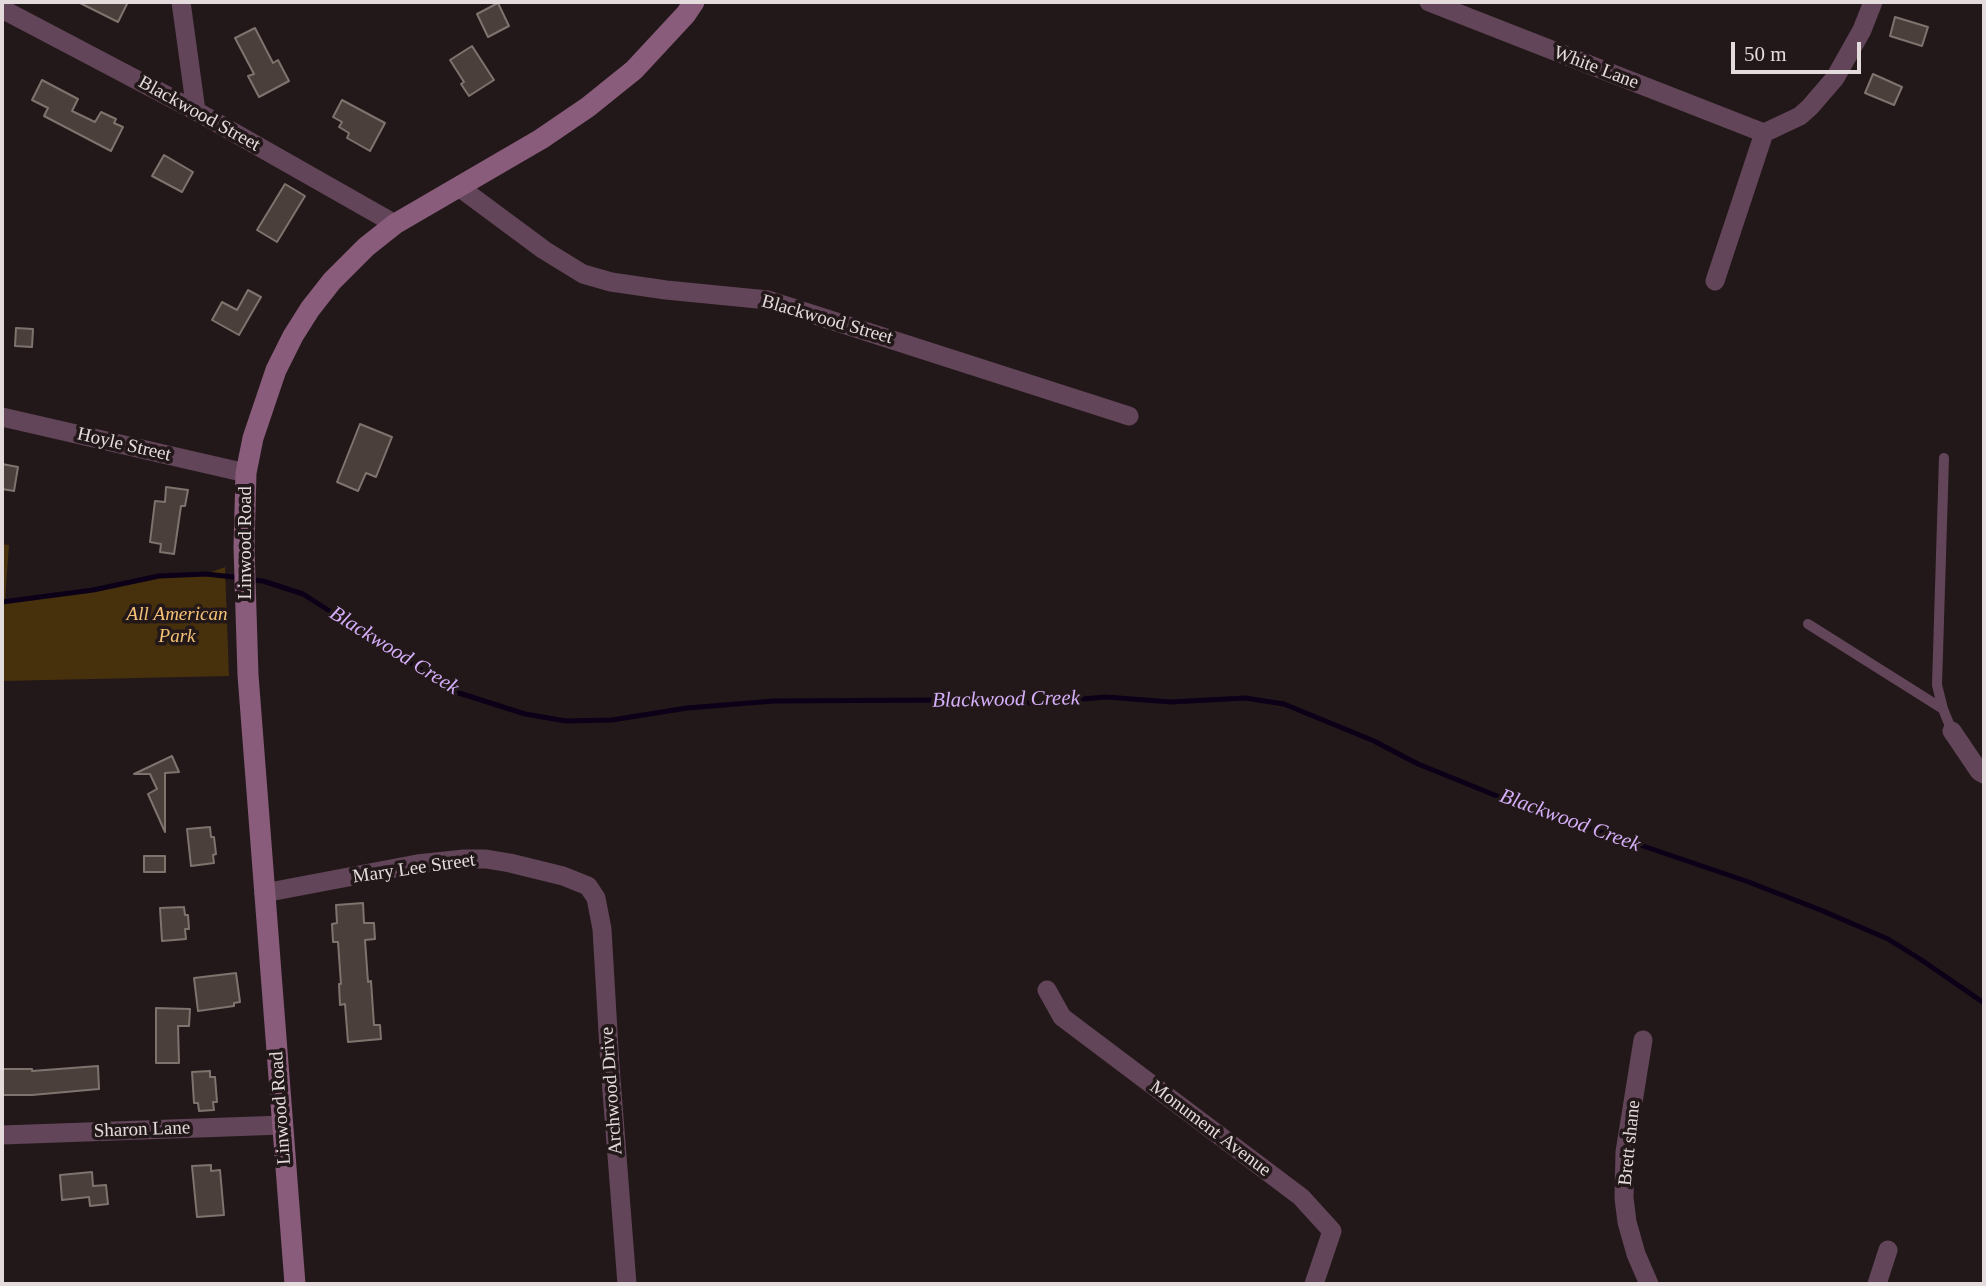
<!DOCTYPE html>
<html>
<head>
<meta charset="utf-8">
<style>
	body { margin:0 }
	#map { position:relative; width:1986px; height:1286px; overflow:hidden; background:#231819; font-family:Georgia,serif }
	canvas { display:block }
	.frame { position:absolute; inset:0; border:4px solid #e3dbdc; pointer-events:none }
	.scale { position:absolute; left:1731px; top:42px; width:130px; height:32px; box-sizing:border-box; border:4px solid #e3dbdc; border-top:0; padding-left:9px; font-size:21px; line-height:24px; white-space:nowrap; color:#e3dbdc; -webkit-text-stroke:5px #231819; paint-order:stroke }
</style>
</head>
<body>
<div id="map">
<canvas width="1986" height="1286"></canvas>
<div class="frame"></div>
<div class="scale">50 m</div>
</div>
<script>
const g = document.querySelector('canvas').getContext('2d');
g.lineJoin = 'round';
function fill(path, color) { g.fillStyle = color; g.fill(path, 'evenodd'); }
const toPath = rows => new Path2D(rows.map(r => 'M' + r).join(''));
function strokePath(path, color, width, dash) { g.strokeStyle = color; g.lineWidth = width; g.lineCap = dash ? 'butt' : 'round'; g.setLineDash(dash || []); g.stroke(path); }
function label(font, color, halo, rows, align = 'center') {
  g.font = font + ' Georgia,serif'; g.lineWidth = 7; g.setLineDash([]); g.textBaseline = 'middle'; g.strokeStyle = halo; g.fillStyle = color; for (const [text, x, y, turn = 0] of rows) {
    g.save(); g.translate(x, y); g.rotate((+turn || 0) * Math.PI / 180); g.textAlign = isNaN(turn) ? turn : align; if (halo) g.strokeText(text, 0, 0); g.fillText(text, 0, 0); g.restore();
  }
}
fill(toPath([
	[2,544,9,545,5,601,93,590,159,576,206,574,225,567,229,676,2,681]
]), '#47300c');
strokePath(toPath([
	[251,580,263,581,303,594,456,692,525,714,566,721,612,720,687,708,774,701,935,700,1035,703,1106,697,1171,702,1245,698,1284,704,1374,741,1418,764,1502,798,1746,881,1823,911,1888,939,1920,959,1984,1003],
	[2,602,93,590,159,576,206,574,242,578]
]), '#0b0017', 5);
const building = toPath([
	[78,2,128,2,118,22,78,2],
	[498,3,509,26,488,37,477,14,498,3],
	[1895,17,1928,27,1922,46,1890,36,1895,17],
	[255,28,273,63,278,60,289,81,259,97,248,76,254,74,235,38,255,28],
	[472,46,494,80,469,96,461,84,464,82,450,60,472,46],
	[1873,74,1902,87,1894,105,1865,93,1873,74],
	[42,80,78,99,72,111,95,122,101,112,116,119,114,123,123,127,111,151,44,116,48,108,32,100,42,80],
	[342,100,385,123,370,151,347,138,349,133,339,127,342,122,333,117,342,100],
	[164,155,193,172,182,192,152,176,164,155],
	[285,184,305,196,277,242,257,230,285,184],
	[248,290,261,297,239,335,212,320,222,302,237,310,248,290],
	[16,328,33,329,32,347,15,346,16,328],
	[360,424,392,437,376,477,366,473,358,491,337,482,360,424],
	[2,464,18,467,14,491,2,489,2,464],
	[166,487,188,490,185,506,181,506,174,554,160,552,161,544,150,542,155,501,165,502,166,487],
	[172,756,179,772,165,773,165,832,148,794,157,789,150,774,134,774,172,756],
	[210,827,211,837,214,837,216,854,213,855,214,863,191,866,187,829,210,827],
	[144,856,165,856,165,872,144,872,144,856],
	[363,903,364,923,374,923,375,939,365,940,368,982,371,981,374,1025,380,1025,381,1039,348,1042,345,1004,340,1005,339,984,341,984,338,942,333,942,332,924,337,923,336,905,363,903],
	[184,907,185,915,188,915,189,929,185,929,186,939,162,941,160,908,184,907],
	[236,973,240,1002,234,1003,234,1006,198,1011,194,978,236,973],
	[156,1008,190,1009,189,1026,178,1026,179,1063,156,1063,156,1008],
	[98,1066,99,1089,32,1095,2,1095,2,1069,32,1069,32,1071,98,1066],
	[210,1071,210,1077,215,1077,217,1102,213,1102,214,1110,199,1111,198,1103,194,1103,192,1072,210,1071],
	[211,1165,211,1171,220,1170,224,1215,197,1217,192,1166,211,1165],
	[92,1172,93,1186,106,1185,108,1204,90,1206,89,1197,62,1200,60,1175,92,1172]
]);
fill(building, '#4a3f3b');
strokePath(building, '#7f736e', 2);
strokePath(toPath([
	[1944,458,1937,685,1943,709,1952,731],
	[1808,624,1943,709]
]), '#624558', 10);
strokePath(toPath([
	[181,2,196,111],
	[1429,2,1764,133,1800,116,1810,107,1835,78,1862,30,1873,2],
	[2,9,196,111,395,224],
	[459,187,544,250,583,274,611,282,666,290,768,300,1129,416],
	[1715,281,1764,133],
	[2,417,246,473],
	[1952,731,1979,771,1984,774],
	[264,893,417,864,464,859,486,859,510,863,563,876,588,886,596,898,602,929,610,1066,627,1284],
	[1047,990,1062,1017,1301,1197,1332,1231,1314,1284],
	[1643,1040,1625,1152,1624,1198,1627,1222,1636,1254,1649,1284],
	[2,1135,283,1125],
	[1877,1284,1888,1250]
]), '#624558', 19);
strokePath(toPath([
	[295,1284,248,675,244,547,246,473,253,438,276,370,293,336,310,309,332,281,366,247,395,224,541,139,588,107,634,70,686,14,694,2]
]), '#895c7b', 21);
label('19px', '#e3dbdc', '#231819', [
	["White Lane",1596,68,21],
	["Blackwood Street",199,114,29],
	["Blackwood Street",827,320,16],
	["Hoyle Street",124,445,13],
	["Linwood Road",246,543,-90],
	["Mary Lee Street",414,869,-8],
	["Archwood Drive",612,1091,-94],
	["Linwood Road",281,1108,-94],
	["Monument Avenue",1210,1129,37],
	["Sharon Lane",142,1130,-2],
	["Brett shane",1630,1143,-84]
]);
label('italic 19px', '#f5c177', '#231819', [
	["All American",177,615],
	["Park",177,637]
]);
label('italic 21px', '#d4aef8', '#231819', [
	["Blackwood Creek",394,651,32],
	["Blackwood Creek",1006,700,-1],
	["Blackwood Creek",1570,821,20]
]);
</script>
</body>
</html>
